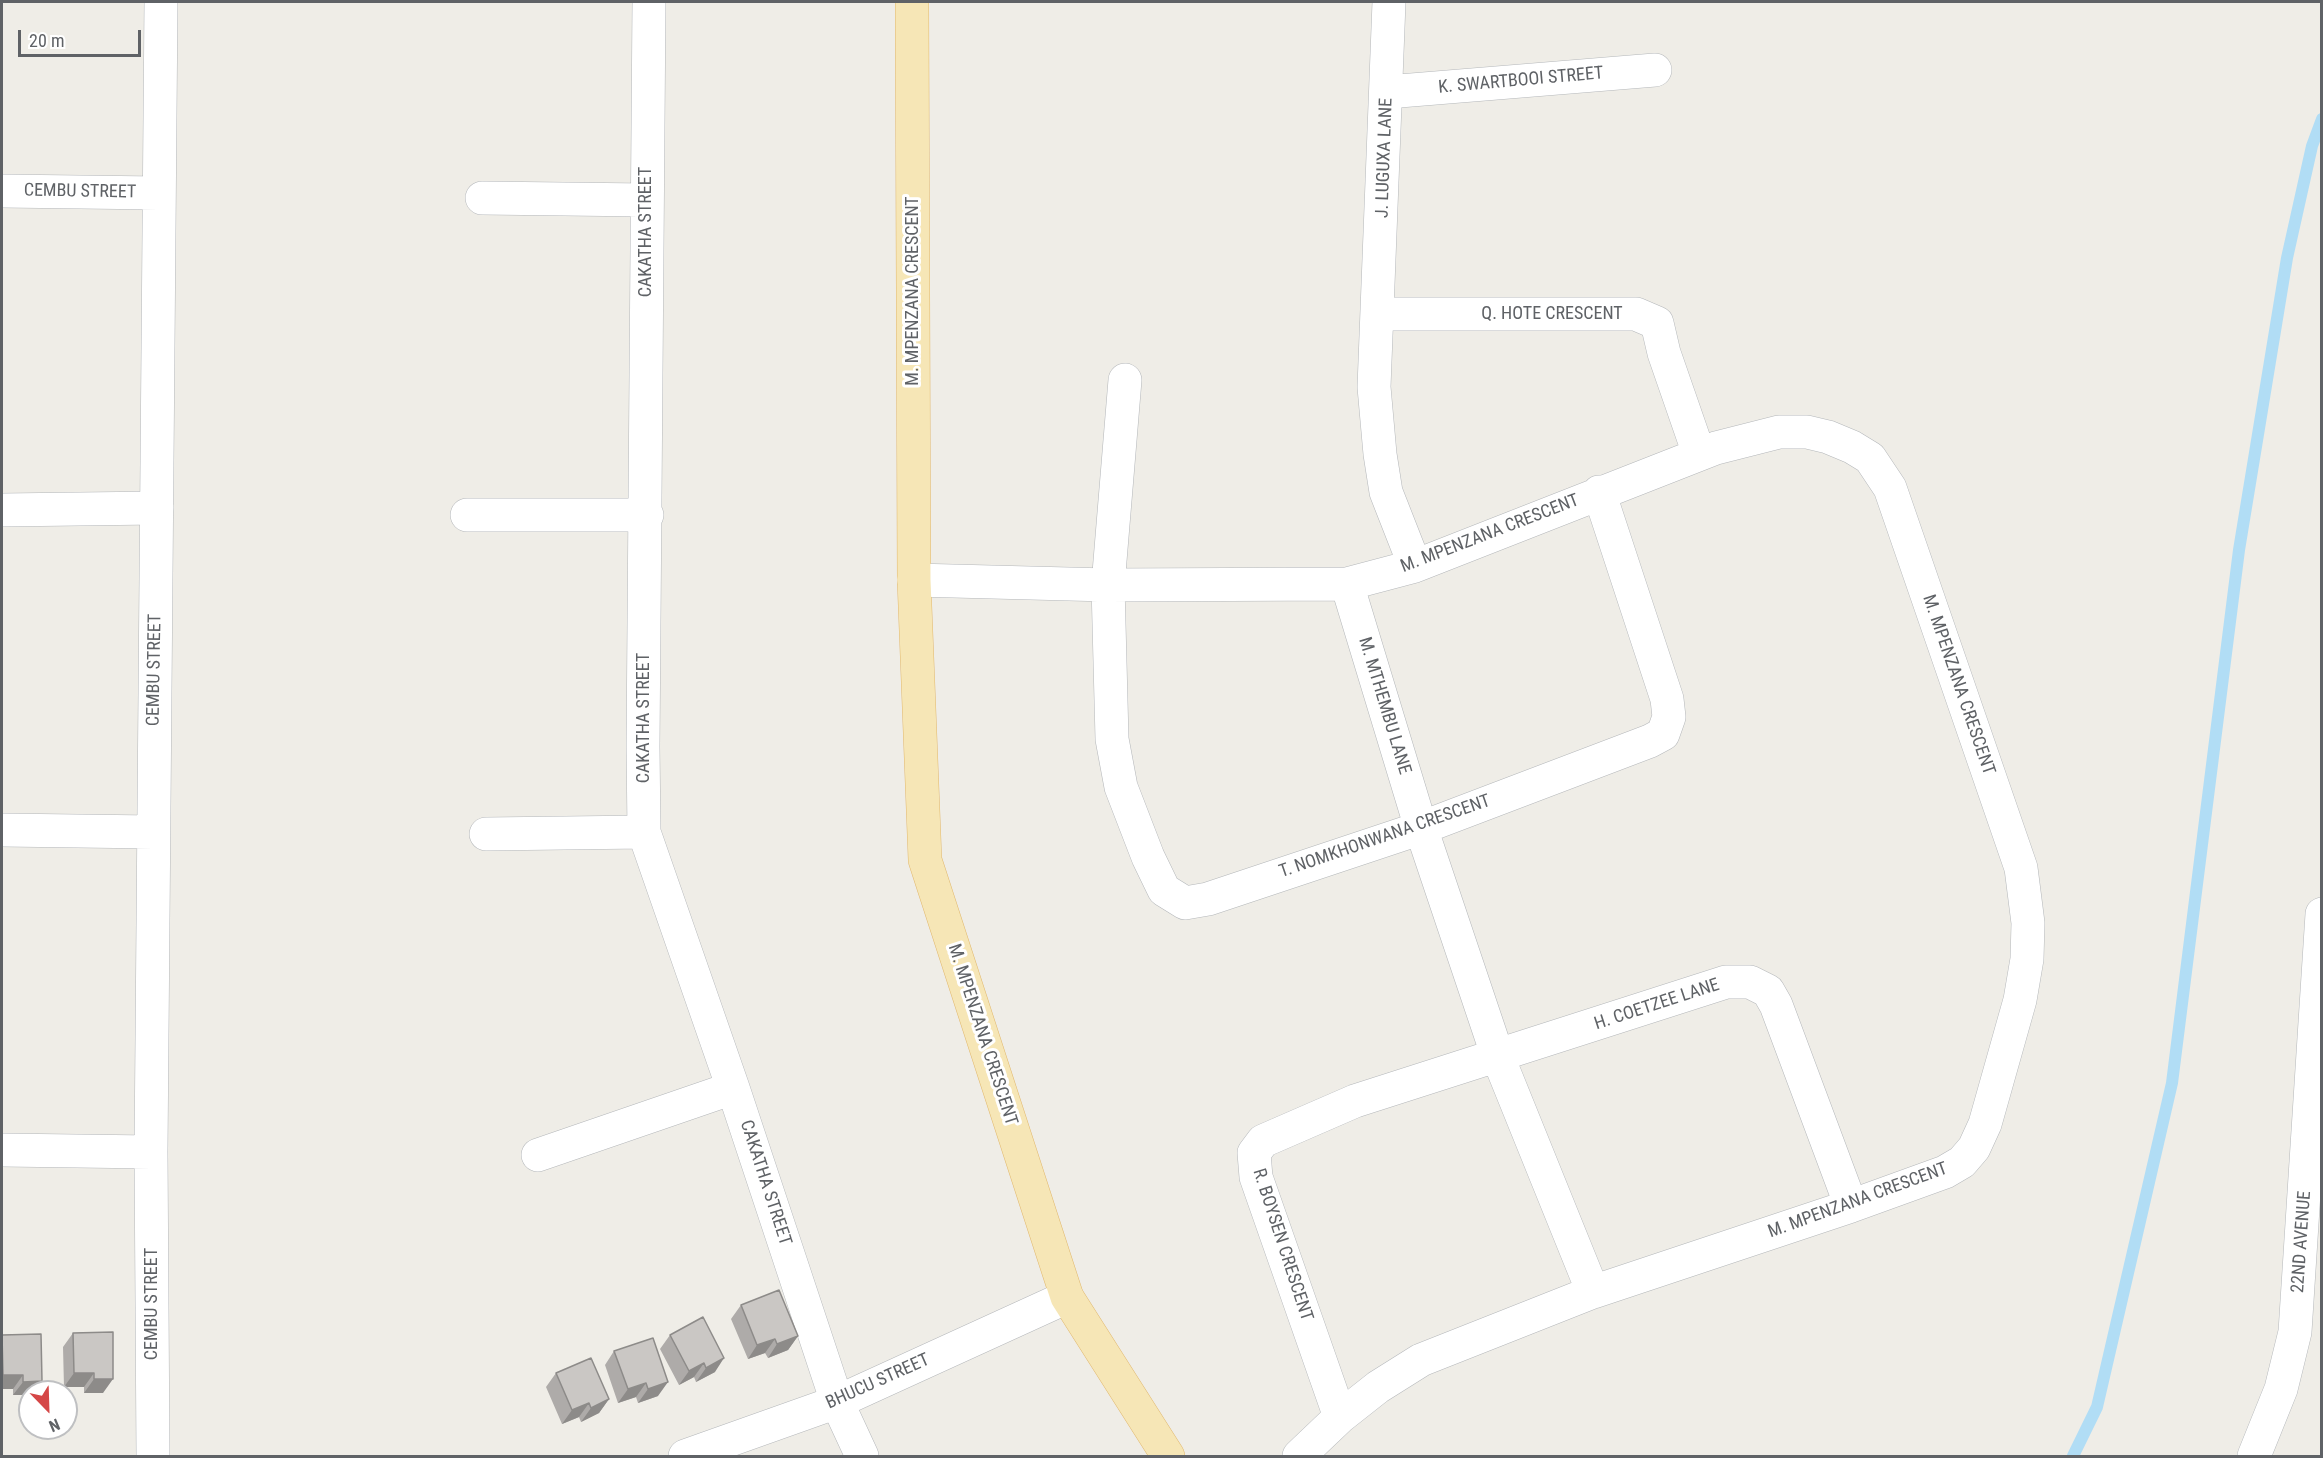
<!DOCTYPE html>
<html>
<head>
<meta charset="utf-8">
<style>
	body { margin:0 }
	#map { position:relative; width:2323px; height:1458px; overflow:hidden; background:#efede7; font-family:"Roboto Condensed",sans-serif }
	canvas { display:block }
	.frame { position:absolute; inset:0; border:3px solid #5f6266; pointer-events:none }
	.north { position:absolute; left:18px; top:1380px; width:60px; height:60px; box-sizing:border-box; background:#fff; border:2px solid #bfc0c2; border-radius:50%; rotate:157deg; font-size:16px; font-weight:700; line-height:24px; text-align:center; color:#5f6266 }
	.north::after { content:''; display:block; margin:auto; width:21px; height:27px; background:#d54747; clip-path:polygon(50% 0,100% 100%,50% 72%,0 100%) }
	.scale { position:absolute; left:18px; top:30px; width:123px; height:27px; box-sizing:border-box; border:3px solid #5f6266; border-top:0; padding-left:8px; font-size:18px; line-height:21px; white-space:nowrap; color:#5f6266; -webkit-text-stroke:4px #fff; paint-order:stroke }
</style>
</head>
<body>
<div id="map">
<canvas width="2323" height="1458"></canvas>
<div class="frame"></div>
<div class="north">N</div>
<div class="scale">20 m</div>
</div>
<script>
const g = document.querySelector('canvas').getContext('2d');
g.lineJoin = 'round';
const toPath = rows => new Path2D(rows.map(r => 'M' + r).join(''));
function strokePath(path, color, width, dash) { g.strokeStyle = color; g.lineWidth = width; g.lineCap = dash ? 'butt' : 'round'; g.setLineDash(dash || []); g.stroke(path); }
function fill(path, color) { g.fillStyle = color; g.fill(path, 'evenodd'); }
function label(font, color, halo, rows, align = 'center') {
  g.font = font + ' "Roboto Condensed",sans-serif'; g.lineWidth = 6; g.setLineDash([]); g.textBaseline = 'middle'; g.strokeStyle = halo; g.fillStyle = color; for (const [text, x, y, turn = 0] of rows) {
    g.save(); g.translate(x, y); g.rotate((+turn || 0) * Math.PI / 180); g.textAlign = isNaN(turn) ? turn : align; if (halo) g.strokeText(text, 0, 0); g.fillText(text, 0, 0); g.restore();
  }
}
strokePath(toPath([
	[2073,1456,2097,1407,2172,1083,2239,550,2287,258,2312,146,2322,119]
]), '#b1ddf5', 12);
const minor = toPath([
	[649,2,643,746,644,832,733,1088,837,1402,862,1456],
	[1389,2,1374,387,1380,454,1386,492,1415,566],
	[1387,92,1655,70],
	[2,191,158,193],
	[482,198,646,200],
	[1378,314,1636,314,1657,323,1664,353,1699,454],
	[1125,380,1108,585,1112,739,1121,787,1148,857,1164,890,1185,903,1208,899,1421,828,1650,741,1663,734,1669,717,1667,699,1599,492],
	[2,510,157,508],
	[467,515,647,515],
	[914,580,1108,585,1347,584,1415,566,1716,448,1779,432,1807,432,1828,437,1852,447,1870,458,1890,488,2021,868,2028,923,2027,959,2020,1000,1985,1124,1974,1148,1962,1162,1945,1172,1851,1206,1593,1292,1421,1360,1378,1387,1340,1417,1299,1456],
	[1347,584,1421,828,1498,1057,1593,1292],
	[2,830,153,832],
	[486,834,644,832],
	[2,1150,151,1152],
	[538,1155,733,1088],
	[1340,1417,1256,1177,1254,1153,1263,1141,1355,1101,1726,982,1750,982,1768,991,1776,1005,1851,1206],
	[153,1456,151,1152,161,2],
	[685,1456,837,1402,1067,1297],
	[2254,1456,2281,1389,2295,1332,2322,914]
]);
const major = toPath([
	[912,2,914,580,925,860,1067,1297,1168,1456]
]);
strokePath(minor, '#b4b7ba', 34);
strokePath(major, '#e1b86e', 34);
strokePath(minor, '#fff', 33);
strokePath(major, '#f6e6b6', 33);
fill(toPath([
	[741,1305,798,1336,788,1350,768,1358,765,1353,748,1359,731,1319],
	[113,1332,103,1393,84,1393,84,1387,64,1387,63,1347,73,1333],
	[41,1334,30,1395,13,1395,13,1389,2,1389,2,1335],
	[670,1335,715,1372,696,1382,694,1377,679,1385,660,1349],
	[614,1351,658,1396,638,1403,636,1397,618,1403,605,1365],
	[556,1373,609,1399,599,1413,581,1422,579,1417,562,1424,546,1387]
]), '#aeaba9');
fill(toPath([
	[798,1336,788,1350,768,1358,777,1344],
	[775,1339,765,1353,748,1359,757,1345],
	[724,1358,715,1372,696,1382,706,1368],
	[704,1363,694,1377,679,1385,689,1371],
	[74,1373,94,1373,84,1387,64,1387],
	[3,1375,23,1375,13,1389,2,1389,2,1377],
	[94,1379,113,1379,103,1393,84,1393],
	[42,1381,34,1392,30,1392,30,1395,13,1395,23,1382],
	[668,1382,658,1396,638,1403,648,1389],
	[646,1383,636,1397,618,1403,628,1389],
	[609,1399,599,1413,581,1422,591,1408],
	[589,1403,579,1417,562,1424,572,1410]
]), '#8d8b89');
const building = toPath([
	[779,1290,798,1336,777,1344,775,1339,757,1345,741,1305,779,1290],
	[703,1317,724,1358,706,1368,704,1363,689,1371,670,1335,703,1317],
	[113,1332,113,1379,94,1379,94,1373,74,1373,73,1333,113,1332],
	[41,1334,42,1381,23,1382,23,1375,3,1375,2,1335,41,1334],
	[653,1338,668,1382,648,1389,646,1383,628,1389,614,1351,653,1338],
	[591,1358,609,1399,591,1408,589,1403,572,1410,556,1373,591,1358]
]);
fill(building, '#cac7c4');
strokePath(building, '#8d8b89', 1.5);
label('18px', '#5f6266', '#fff', [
	["K. SWARTBOOI STREET",1521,81,-5],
	["J. LUGUXA LANE",1385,158,-88],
	["CEMBU STREET",80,192,1],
	["CAKATHA STREET",646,232,-90],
	["M. MPENZANA CRESCENT",913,291,-90],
	["Q. HOTE CRESCENT",1552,314],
	["M. MPENZANA CRESCENT",1490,534,-21],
	["CEMBU STREET",155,670,-89],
	["M. MPENZANA CRESCENT",1958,685,71],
	["M. MTHEMBU LANE",1384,706,73],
	["CAKATHA STREET",644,718,-90],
	["T. NOMKHONWANA CRESCENT",1385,837,-19],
	["H. COETZEE LANE",1657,1005,-18],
	["M. MPENZANA CRESCENT",982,1035,72],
	["CAKATHA STREET",765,1183,72],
	["M. MPENZANA CRESCENT",1858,1201,-20],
	["22ND AVENUE",2302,1242,-86],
	["R. BOYSEN CRESCENT",1282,1245,72],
	["CEMBU STREET",152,1304,-90],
	["BHUCU STREET",878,1382,-24]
]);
</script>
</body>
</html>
